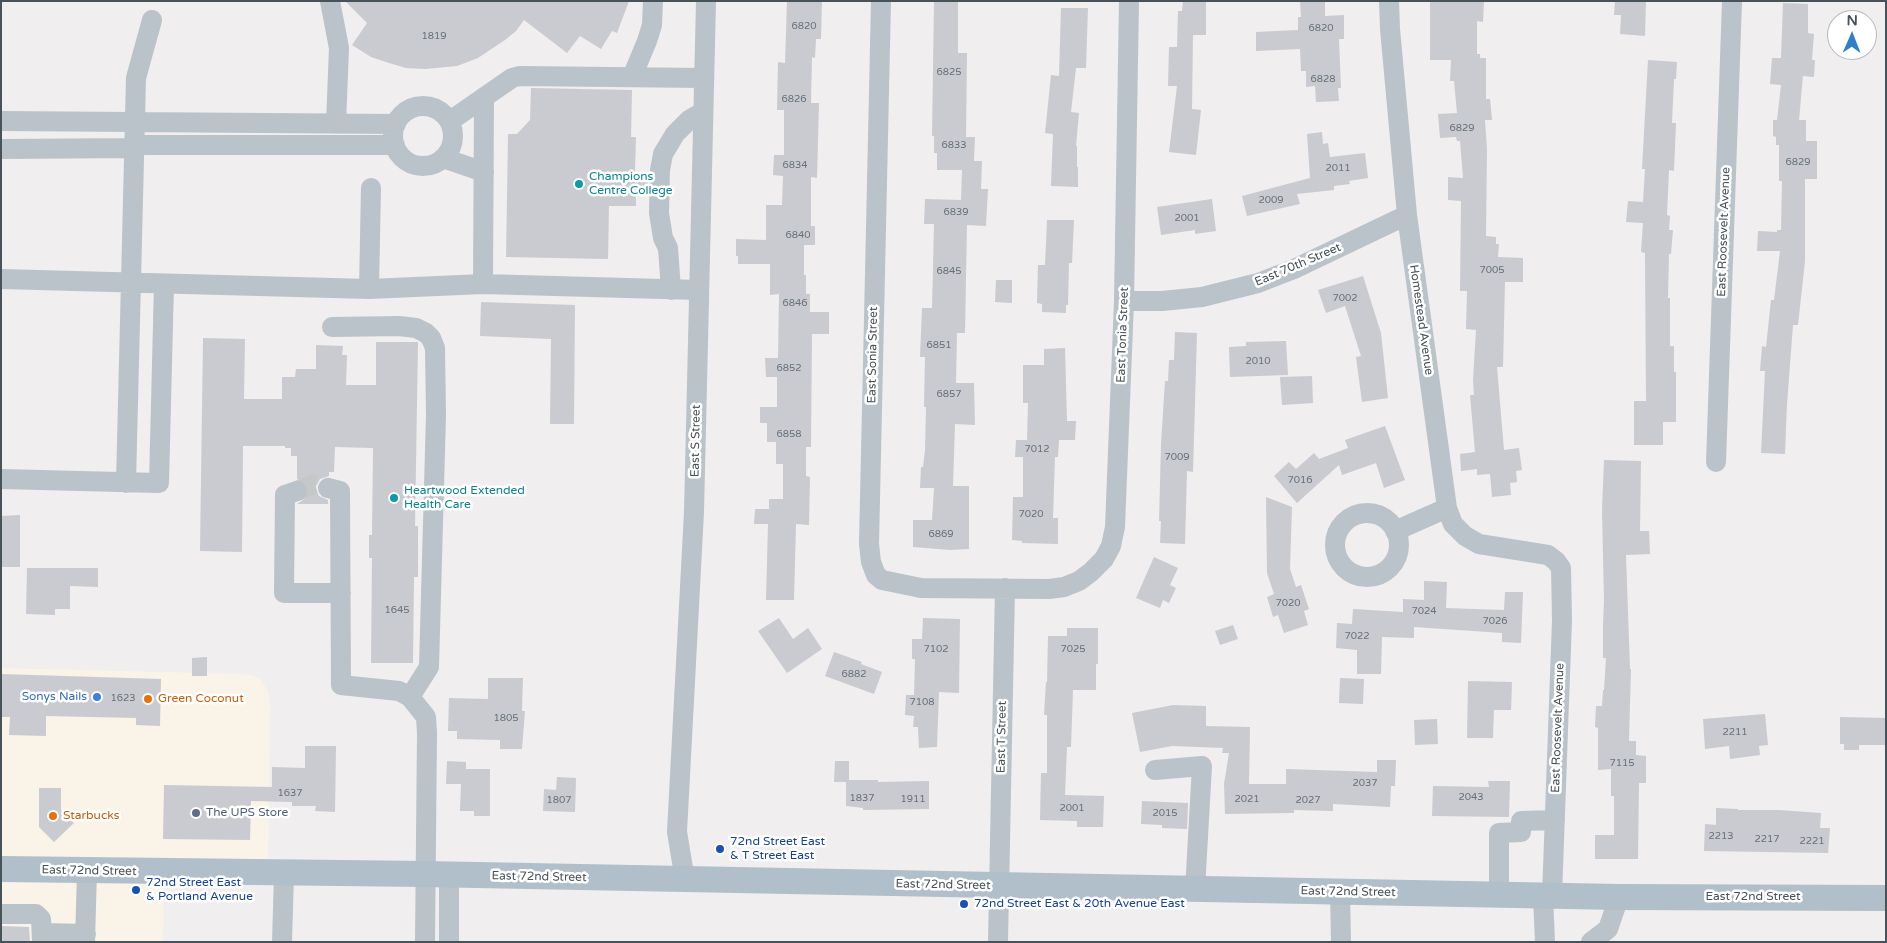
<!DOCTYPE html>
<html>
<head>
<meta charset="utf-8">
<style>
	body { margin:0 }
	#map { position:relative; width:1887px; height:943px; overflow:hidden; background:#f0eeee; font-family:"Varela Round",sans-serif }
	canvas { display:block }
	.frame { position:absolute; inset:0; border:2px solid #485259; pointer-events:none }
	.north { position:absolute; left:1827px; top:10px; width:50px; height:50px; box-sizing:border-box; background:#fff; border:1px solid #b6babd; border-radius:50%; rotate:1deg; font-size:14px; font-weight:700; line-height:20px; text-align:center; color:#485259 }
	.north::after { content:''; display:block; margin:auto; width:18px; height:22px; background:#2e80ca; clip-path:polygon(50% 0,100% 100%,50% 72%,0 100%) }
</style>
</head>
<body>
<div id="map">
<canvas width="1887" height="943"></canvas>
<div class="frame"></div>
<div class="north">N</div>
</div>
<script>
const g = document.querySelector('canvas').getContext('2d');
g.lineJoin = 'round';
function fill(path, color) { g.fillStyle = color; g.fill(path, 'evenodd'); }
const toPath = rows => new Path2D(rows.map(r => 'M' + r).join(''));
function strokePath(path, color, width, dash) { g.strokeStyle = color; g.lineWidth = width; g.lineCap = dash ? 'butt' : 'round'; g.setLineDash(dash || []); g.stroke(path); }
function label(font, color, halo, rows, align = 'center') {
  g.font = font + ' "Varela Round",sans-serif'; g.lineWidth = 5; g.setLineDash([]); g.textBaseline = 'middle'; g.strokeStyle = halo; g.fillStyle = color; for (const [text, x, y, turn = 0] of rows) {
    g.save(); g.translate(x, y); g.rotate((+turn || 0) * Math.PI / 180); g.textAlign = isNaN(turn) ? turn : align; if (halo) g.strokeText(text, 0, 0); g.fillText(text, 0, 0); g.restore();
  }
}
fill(toPath([
	[1,668,244,674,255,676,261,680,268,691,270,704,268,874,164,872,163,942,1,942]
]), '#f9f3e8');
fill(toPath([
	[345,1,629,1,617,33,612,31,601,49,580,36,567,53,524,20,516,31,505,40,478,58,457,66,425,69,406,68,389,63,371,57,352,45,367,23],
	[787,1,822,2,821,39,816,39,815,58,812,57,811,103,819,103,817,178,811,177,811,226,815,226,815,245,804,245,804,275,806,275,806,294,810,294,810,312,829,312,829,334,812,334,811,447,806,447,806,476,810,477,809,525,796,524,794,600,766,600,768,524,754,524,755,509,769,509,769,499,783,499,783,464,776,464,776,442,767,442,767,423,760,423,760,407,777,407,777,377,766,377,765,358,778,358,779,294,770,295,770,264,738,264,738,256,736,256,736,239,766,240,766,205,782,205,783,176,773,175,774,155,784,155,784,110,777,110,778,62,785,63],
	[934,1,958,1,958,53,967,53,966,137,975,137,974,161,982,161,981,189,988,189,986,226,967,225,965,333,957,333,956,383,974,383,975,425,955,424,953,486,969,486,969,549,950,550,913,547,913,520,932,520,934,488,920,488,921,467,923,467,925,450,926,407,924,407,925,357,920,357,922,308,932,308,934,224,924,224,925,199,961,200,962,170,937,170,937,153,934,153,934,136,932,136],
	[1183,1,1206,1,1206,35,1193,35,1192,109,1201,110,1196,155,1169,152,1177,86,1168,86,1169,47,1177,47,1178,11,1182,11],
	[1300,1,1325,1,1325,16,1344,15,1344,39,1339,39,1341,88,1338,88,1339,101,1316,102,1315,86,1306,87,1306,71,1301,71,1300,49,1256,51,1256,32,1298,30,1298,17,1301,17],
	[1430,1,1484,1,1483,22,1477,21,1477,54,1480,54,1480,58,1486,58,1486,99,1490,99,1492,120,1485,120,1487,149,1486,236,1496,237,1496,244,1499,244,1498,257,1523,258,1523,282,1505,282,1503,367,1497,367,1504,450,1519,448,1522,470,1516,471,1517,482,1510,483,1511,495,1492,497,1490,474,1477,475,1477,469,1461,471,1460,454,1475,452,1470,395,1474,395,1473,379,1476,330,1466,329,1467,291,1460,291,1461,201,1448,200,1448,177,1463,178,1460,141,1457,141,1456,137,1440,138,1438,114,1457,113,1454,81,1450,81,1451,60,1430,60],
	[1615,1,1646,1,1645,36,1620,34,1621,15,1614,15],
	[1783,3,1808,4,1808,33,1814,34,1812,60,1815,60,1814,77,1803,76,1799,120,1806,120,1806,141,1817,141,1817,179,1805,179,1805,261,1798,325,1793,325,1787,404,1785,454,1761,453,1765,371,1760,371,1762,346,1766,347,1771,300,1774,300,1780,251,1757,251,1758,231,1777,232,1777,230,1781,230,1782,181,1779,181,1779,145,1776,145,1776,137,1773,136,1773,120,1777,120,1781,85,1770,84,1772,58,1781,58],
	[1061,8,1088,8,1086,68,1076,68,1071,112,1079,113,1076,146,1077,146,1077,167,1078,167,1078,187,1051,186,1053,134,1045,133,1051,75,1059,76],
	[1648,60,1677,62,1676,79,1674,79,1672,123,1676,123,1674,171,1669,170,1667,215,1670,216,1669,230,1673,230,1671,254,1669,254,1668,298,1670,298,1670,346,1674,346,1674,372,1676,372,1676,422,1663,422,1663,445,1634,445,1634,401,1646,401,1645,253,1641,252,1643,223,1626,222,1628,201,1643,202,1645,169,1642,169],
	[531,88,632,90,631,137,636,137,635,172,648,172,648,195,636,195,636,206,609,206,608,259,506,257,508,134,517,134,530,120],
	[1322,132,1323,144,1328,143,1330,157,1365,153,1368,178,1349,181,1350,184,1334,186,1334,190,1297,194,1300,204,1247,216,1242,196,1310,178,1307,134],
	[1212,199,1216,231,1195,234,1195,230,1161,235,1157,207],
	[1047,220,1074,220,1072,263,1069,263,1068,305,1066,305,1066,313,1042,312,1042,304,1037,303,1038,265,1045,265],
	[1363,276,1381,333,1388,398,1362,402,1356,357,1361,356,1345,306,1326,313,1318,290],
	[996,280,1012,280,1012,303,995,302],
	[481,302,575,305,574,424,550,424,551,339,480,336],
	[1175,332,1197,333,1193,472,1187,471,1185,544,1160,543,1161,521,1159,521,1161,444,1165,381,1168,381,1169,360,1174,360],
	[203,338,245,339,244,399,282,399,282,377,295,377,296,369,316,369,316,345,343,346,342,355,347,355,346,385,376,385,376,342,418,342,415,526,418,526,418,577,414,577,413,663,371,663,372,558,369,558,369,535,372,535,373,448,335,447,334,472,329,472,329,476,320,479,316,486,317,492,319,496,328,500,328,504,297,504,306,498,308,494,308,488,304,482,297,479,297,456,291,456,291,448,285,448,285,446,243,446,242,552,200,551],
	[1286,341,1288,375,1230,377,1229,347,1246,346,1246,342],
	[1065,348,1067,421,1076,421,1075,440,1059,440,1058,457,1055,457,1053,518,1058,518,1058,544,1022,543,1022,541,1012,540,1013,497,1023,497,1023,457,1015,457,1016,440,1027,440,1028,403,1023,403,1023,365,1044,365,1044,349],
	[1312,376,1313,403,1282,405,1280,377],
	[1385,426,1405,480,1384,488,1376,463,1342,475,1339,465,1297,503,1274,476,1289,462,1296,469,1314,453,1319,459,1348,448,1345,440],
	[1604,460,1641,461,1640,531,1649,531,1650,554,1626,555,1630,669,1631,669,1629,741,1636,741,1636,755,1646,756,1646,783,1639,783,1638,859,1595,859,1595,835,1614,835,1614,796,1611,796,1611,769,1598,770,1598,728,1595,727,1596,706,1602,706,1603,690,1604,690,1606,658,1603,658,1603,625,1604,601,1602,510],
	[1266,497,1292,507,1290,569,1296,587,1301,585,1309,609,1304,611,1308,625,1284,633,1278,615,1273,617,1267,597,1274,594,1267,573],
	[20,515,20,567,1,567,1,516],
	[1154,557,1178,568,1170,585,1176,588,1169,603,1163,600,1160,608,1136,598],
	[27,568,98,568,98,587,70,586,70,609,55,609,55,615,26,614],
	[1424,581,1447,582,1446,608,1504,610,1505,592,1523,592,1521,643,1502,642,1502,633,1414,627,1414,638,1382,637,1381,674,1357,674,1357,650,1336,648,1337,623,1352,624,1353,609,1403,612,1403,599,1424,600],
	[779,618,793,639,808,628,822,649,787,673,758,631],
	[923,618,960,619,959,693,939,692,937,747,919,748,918,727,913,727,914,716,905,715,906,695,914,695,915,659,912,659,912,639,922,639],
	[1233,625,1238,639,1220,645,1215,631],
	[1067,628,1098,628,1098,664,1096,664,1096,690,1073,690,1071,747,1067,747,1065,795,1104,796,1103,827,1077,827,1077,821,1040,820,1041,773,1047,773,1047,715,1044,715,1046,682,1047,682,1048,636,1067,636],
	[834,652,862,662,861,664,882,672,874,694,825,676],
	[207,657,207,676,192,676,192,658],
	[1,674,161,679,160,726,136,725,136,718,46,716,46,736,9,735,10,717,1,717],
	[488,678,523,678,522,711,525,711,522,749,500,749,500,740,457,739,457,731,448,731,449,698,488,699],
	[1340,678,1364,679,1363,704,1339,703],
	[1468,681,1512,682,1511,710,1494,710,1493,738,1467,738],
	[1173,705,1206,706,1206,726,1250,727,1249,784,1286,784,1286,769,1377,772,1377,760,1396,760,1395,786,1391,786,1390,807,1333,804,1333,811,1294,810,1294,813,1225,814,1224,784,1229,753,1222,753,1223,748,1172,746,1140,752,1132,713],
	[1765,714,1768,745,1759,746,1760,755,1730,759,1729,746,1705,749,1703,719],
	[1840,717,1886,718,1886,745,1859,745,1859,750,1844,750,1844,744,1840,744],
	[1437,719,1438,744,1415,745,1414,720],
	[305,746,336,746,335,812,315,811,316,806,292,806,292,802,251,801,250,840,163,839,164,785,272,787,272,767,305,768],
	[447,761,466,762,466,769,490,769,490,816,474,816,474,811,460,811,461,784,446,784],
	[835,761,849,761,849,780,878,780,878,782,929,781,929,809,863,810,863,808,846,806,846,782,834,782],
	[557,777,576,778,575,812,543,811,544,789,556,790],
	[1488,781,1510,781,1509,817,1432,816,1433,786,1489,787],
	[39,788,61,788,61,810,74,823,54,842,39,827],
	[1142,801,1188,803,1187,829,1162,828,1162,825,1141,824],
	[1716,808,1738,809,1738,810,1779,810,1821,813,1820,828,1830,828,1828,853,1704,851,1705,824,1716,825],
	[1,926,29,927,30,942,1,942]
]), '#c9cbd0');
strokePath(toPath([
	[297,491,314,484,328,488]
]), '#c6c7c9', 20, [20, 10]);
strokePath(toPath([
	[330,1,339,48,336,124],
	[881,1,869,544,871,562,876,575,882,580,921,588,1049,589,1064,587,1079,581,1091,572,1104,559,1111,546,1115,527,1124,301,1129,1],
	[1389,1,1390,29,1407,215,1447,508,1453,524,1465,536,1479,544,1548,555,1556,561,1561,568,1562,620,1552,896],
	[632,77,647,41,652,25,653,1],
	[484,97,483,284,699,290],
	'393 136a30 30 0 1 1 60 0a30 30 0 1 1-60 0Z',
	[1,121,396,124],
	[450,121,512,78,519,76,704,78],
	[136,145,395,145],
	[1,149,136,148],
	[443,158,484,172],
	[371,188,369,289,483,284],
	[1,279,369,289],
	[671,290,668,248,663,238,659,213,660,170,663,154,675,134,689,120,703,112],
	[1124,301,1162,301,1202,297,1258,283,1294,269,1407,215],
	[332,327,399,326,416,328,426,333,431,338,435,348,436,415,429,667,410,697,426,717,427,733,425,942],
	[1716,462,1732,1],
	[1,479,159,483,164,284],
	[126,483,136,78,152,20],
	[328,488,340,491,341,685,399,691,410,697],
	[297,491,285,495,284,593,341,593],
	'1335 545a32 32 0 1 1 64 0a32 32 0 1 1-64 0Z',
	[1395,531,1447,508],
	[1155,770,1202,766,1195,890],
	[449,875,449,942],
	[685,880,677,832,694,512,706,1],
	[1340,892,1341,942],
	[1499,895,1499,833,1521,832,1521,821,1555,820],
	[1543,896,1545,942],
	[1,914,36,914,41,919,42,942],
	[43,933,86,934],
	[85,942,87,871],
	[282,942,284,874],
	[998,942,1005,588],
	[1591,942,1608,929,1619,897]
]), '#bac3c9', 20);
strokePath(toPath([
	[1,869,425,874,1619,897,1886,898]
]), '#b0bfc9', 26);
for (const [x, y, r, color] of [
	[579,184,5,"#0f9aa8"],
	[394,498,5,"#0f9aa8"],
	[97,697,5,"#3f7fe0"],
	[148,699,5,"#e8710a"],
	[196,813,5,"#5c6f8a"],
	[53,816,5,"#e8710a"],
	[720,849,5,"#1a4fb4"],
	[136,890,5,"#1a4fb4"],
	[964,904,5,"#1a4fb4"]
]) { const dot = new Path2D(); dot.arc(x, y, r, 0, 2 * Math.PI); g.fillStyle = color; g.fill(dot); strokePath(dot, '#fff', 2); }
label('10px', '#687077', null, [
	["6820",804,26],
	["6820",1321,28],
	["1819",434,36],
	["6825",949,72],
	["6828",1323,79],
	["6826",794,99],
	["6829",1462,128],
	["6833",954,145],
	["6829",1798,162],
	["6834",795,165],
	["2011",1338,168],
	["2009",1271,200],
	["6839",956,212],
	["2001",1187,218],
	["6840",798,235],
	["7005",1492,270],
	["6845",949,271],
	["7002",1345,298],
	["6846",795,303],
	["6851",939,345],
	["2010",1258,361],
	["6852",789,368],
	["6857",949,394],
	["6858",789,434],
	["7012",1037,449],
	["7009",1177,457],
	["7016",1300,480],
	["7020",1031,514],
	["6869",941,534],
	["7020",1288,603],
	["1645",397,610],
	["7024",1424,611],
	["7026",1495,621],
	["7022",1357,636],
	["7102",936,649],
	["7025",1073,649],
	["6882",854,674],
	["1623",123,698],
	["7108",922,702],
	["1805",506,718],
	["2211",1735,732],
	["7115",1622,763],
	["2037",1365,783],
	["1637",290,793],
	["2043",1471,797],
	["1837",862,798],
	["1911",913,799],
	["2021",1247,799],
	["1807",559,800],
	["2027",1308,800],
	["2001",1072,808],
	["2015",1165,813],
	["2213",1721,836],
	["2217",1767,839],
	["2221",1812,841]
]);
label('12px', '#0d838f', '#fff', [
	["Champions",589,177],
	["Centre College",589,191],
	["Heartwood Extended",404,491],
	["Health Care",404,505]
], 'left');
label('12px', '#485259', '#fff', [
	["East Roosevelt Avenue",1724,232,-88],
	["East 70th Street",1298,265,-23],
	["Homestead Avenue",1421,320,82],
	["East Tonia Street",1123,335,-88],
	["East Sonia Street",873,355,-89],
	["East S Street",696,441,-89],
	["East Roosevelt Avenue",1558,728,-88],
	["East T Street",1002,737,-89],
	["East 72nd Street",89,871,1],
	["East 72nd Street",539,877,1],
	["East 72nd Street",943,885,1],
	["East 72nd Street",1348,892,1],
	["East 72nd Street",1753,897]
]);
label('12px', '#366cbe', '#fff', [
	["Sonys Nails",87,697]
], 'right');
label('12px', '#c56008', '#fff', [
	["Green Coconut",158,699],
	["Starbucks",63,816]
], 'left');
label('12px', '#4e5e75', '#fff', [
	["The UPS Store",206,813]
], 'left');
label('12px', '#164399', '#fff', [
	["72nd Street East",730,842],
	["& T Street East",730,856],
	["72nd Street East",146,883],
	["& Portland Avenue",146,897],
	["72nd Street East & 20th Avenue East",974,904]
], 'left');
</script>
</body>
</html>
